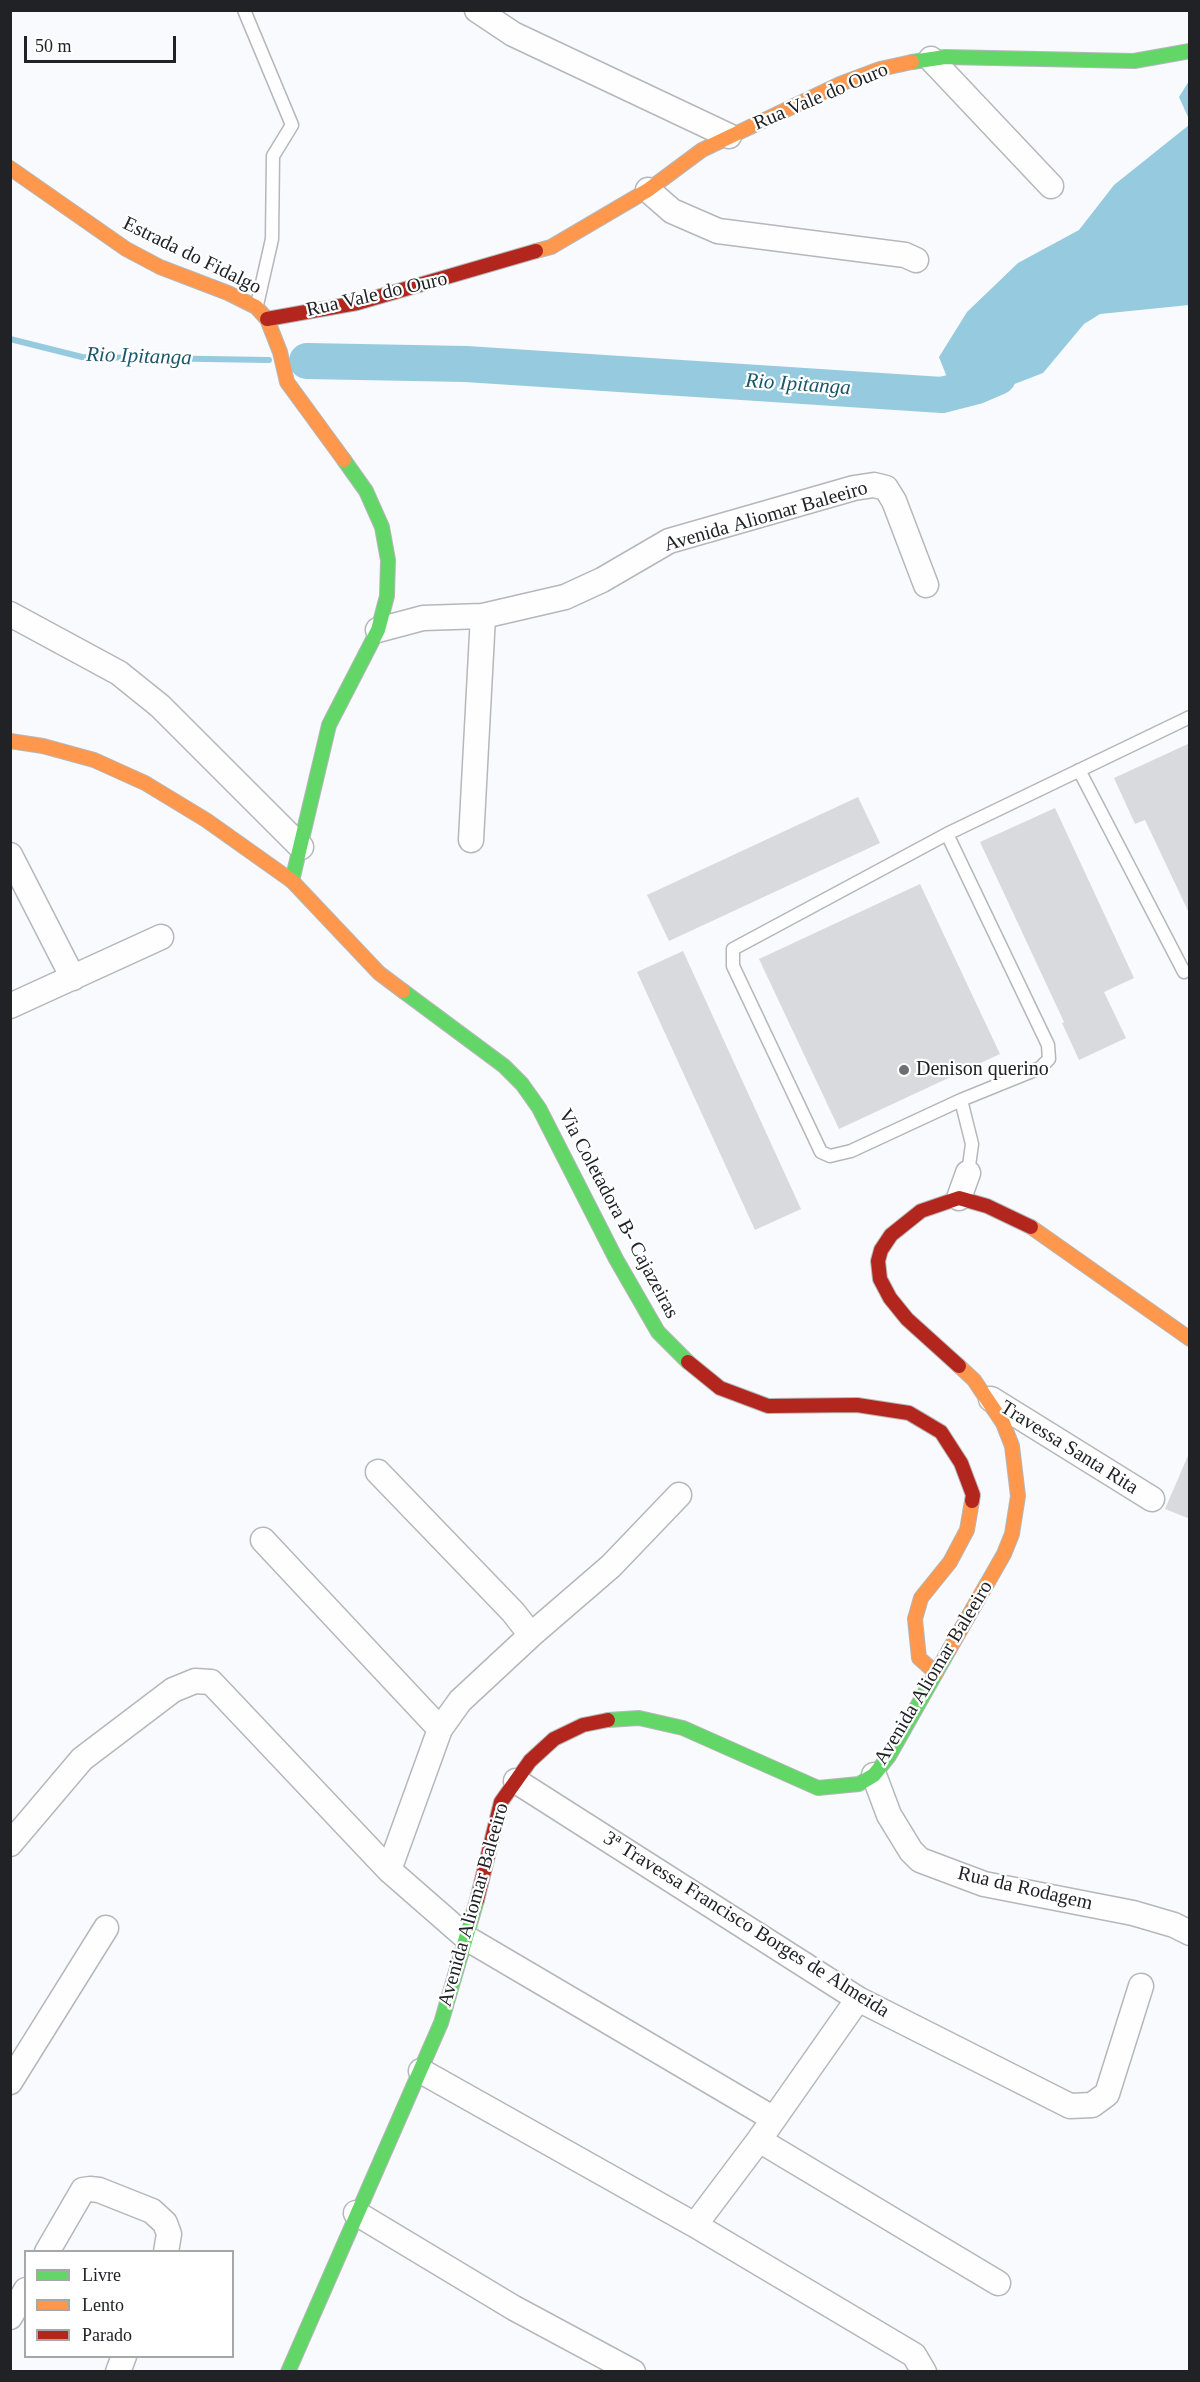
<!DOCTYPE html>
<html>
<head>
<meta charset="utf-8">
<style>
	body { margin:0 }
	#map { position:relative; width:1200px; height:2382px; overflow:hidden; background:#f8fafd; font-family:"Times New Roman",serif }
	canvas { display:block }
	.frame { position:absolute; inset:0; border:12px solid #212226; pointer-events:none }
	.legend { position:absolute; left:24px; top:2250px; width:210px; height:108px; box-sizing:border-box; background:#fff; border:2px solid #a6a7a8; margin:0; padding:8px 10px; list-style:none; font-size:18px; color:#212226 }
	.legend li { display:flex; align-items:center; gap:12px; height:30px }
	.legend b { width:30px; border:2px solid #a6a7a8 }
	.scale { position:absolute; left:24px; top:36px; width:152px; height:27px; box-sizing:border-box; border:3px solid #212226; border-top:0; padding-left:8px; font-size:18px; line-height:21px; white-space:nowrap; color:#212226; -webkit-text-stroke:4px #fff; paint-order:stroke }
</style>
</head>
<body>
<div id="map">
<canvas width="1200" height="2382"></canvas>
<div class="frame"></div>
<ul class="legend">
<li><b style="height:8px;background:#63d668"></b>Livre</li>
<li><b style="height:8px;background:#ff974d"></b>Lento</li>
<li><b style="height:8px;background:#b3261e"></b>Parado</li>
</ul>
<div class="scale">50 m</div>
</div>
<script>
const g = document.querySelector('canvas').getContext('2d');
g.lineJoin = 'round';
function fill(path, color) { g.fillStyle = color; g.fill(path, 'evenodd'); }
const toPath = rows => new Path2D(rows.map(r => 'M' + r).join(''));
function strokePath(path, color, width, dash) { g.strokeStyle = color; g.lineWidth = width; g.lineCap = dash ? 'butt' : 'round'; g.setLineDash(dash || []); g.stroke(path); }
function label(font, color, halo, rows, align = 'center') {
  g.font = font + ' "Times New Roman",serif'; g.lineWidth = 4.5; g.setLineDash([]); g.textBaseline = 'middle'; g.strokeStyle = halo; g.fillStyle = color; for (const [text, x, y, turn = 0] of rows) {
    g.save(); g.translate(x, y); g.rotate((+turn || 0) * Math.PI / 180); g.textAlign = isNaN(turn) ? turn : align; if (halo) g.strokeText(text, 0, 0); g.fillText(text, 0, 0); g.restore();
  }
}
fill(toPath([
	[1189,81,1189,119,1179,97],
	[1189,125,1189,305,1100,314,1084,324,1043,373,999,390,956,400,939,357,967,312,1018,263,1079,230,1114,185]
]), '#96cade');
strokePath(toPath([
	[10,339,82,357,269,360]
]), '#96cade', 6);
strokePath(toPath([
	[307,361,466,364,942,395,977,386,998,377]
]), '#96cade', 36);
fill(toPath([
	[1190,743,1190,915,1145,820,1135,824,1114,778],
	[858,797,880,843,669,941,647,895],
	[1055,808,1134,978,1104,992,1126,1038,1079,1060,1062,1023,1064,1022,980,842],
	[920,884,1000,1054,839,1129,759,959],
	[683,951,801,1209,755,1230,637,972],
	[1190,1451,1190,1519,1165,1509]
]), '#d9dadd');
const lane = toPath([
	[244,10,292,125,273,156,272,239,257,305],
	[1079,770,1184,972],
	[947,834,733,949,733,966,821,1152,830,1156,851,1151,961,1100,1040,1068,1049,1059,1048,1045,947,834,1190,717],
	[961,1100,972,1144,968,1173]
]);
const street = toPath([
	[477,10,513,34,729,136],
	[931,59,1051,186],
	[648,190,672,211,718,231,905,255,916,260],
	[10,614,119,673,160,706,301,847],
	[378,630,423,618,483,616,565,597,602,580,669,541,854,488,874,485,886,488,894,501,926,585],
	[471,840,483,616],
	[10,855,73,978],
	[10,1006,161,937],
	[959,1198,968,1173],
	[991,1399,1152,1499],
	[378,1472,513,1612,531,1635],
	[263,1540,440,1729],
	[874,1775,889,1815,911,1851,920,1860,984,1884,1133,1913,1174,1925,1190,1933],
	[516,1781,858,1999,1070,2106,1092,2105,1107,2094,1141,1986],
	[10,1844,82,1759,173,1690,195,1681,211,1682,389,1870,468,1939,774,2119],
	[389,1870,440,1729,460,1701,531,1635,611,1566,679,1495],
	[421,2071,695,2225,759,2140,858,1999],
	[10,2082,106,1928],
	[759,2140,998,2283],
	[356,2213,514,2308,633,2372],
	[695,2225,914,2355,924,2372],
	[47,2252,83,2190,90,2189,99,2190,152,2211,165,2223,169,2234,166,2252],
	[10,2317,26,2290],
	[118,2372,124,2356]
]);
const fast = toPath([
	[912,62,945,57,1134,61,1190,51],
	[292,881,329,725,378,630,387,596,388,560,382,527,366,491,344,460],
	[403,991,504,1066,522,1084,539,1108,616,1259,658,1332,688,1362],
	[608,1720,639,1718,683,1728,818,1788,859,1784,874,1775,889,1756,949,1650],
	[288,2372,441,2023,477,1900]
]);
const slow = toPath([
	[10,168,126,249,160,267,228,293,256,307,267,319,280,352,287,382,344,460],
	[536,251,551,247,648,190,702,150,840,84,880,69,912,62],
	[10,741,43,746,94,760,145,783,206,820,292,881,379,973,403,991],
	[1031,1227,1190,1339],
	[949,1650,1004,1554,1012,1534,1018,1496,1012,1446,1003,1423,974,1380,959,1366],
	[936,1673,919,1658,915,1619,921,1598,950,1562,967,1530,972,1501]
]);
const jam = toPath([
	[267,319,357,303,536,251],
	[688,1362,720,1388,768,1406,857,1405,909,1413,941,1432,961,1463,973,1495,972,1501],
	[959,1366,907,1319,890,1298,880,1279,878,1261,881,1250,891,1235,921,1211,959,1198,987,1206,1031,1227],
	[477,1900,501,1802,530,1761,554,1739,583,1725,608,1720]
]);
strokePath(lane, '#b5b7ba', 15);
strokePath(street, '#b5b7ba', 27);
strokePath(fast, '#b5b7ba', 16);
strokePath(slow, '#b5b7ba', 16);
strokePath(jam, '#b5b7ba', 16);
strokePath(lane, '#fefeff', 12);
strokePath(street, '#fefeff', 24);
strokePath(fast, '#63d668', 14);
strokePath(slow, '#ff974d', 14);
strokePath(jam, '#b3261e', 14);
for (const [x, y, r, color] of [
	[904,1070,6,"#6c6e71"]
]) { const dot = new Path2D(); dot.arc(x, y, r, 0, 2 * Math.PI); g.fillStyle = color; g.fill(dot); strokePath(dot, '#fff', 2); }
label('20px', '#212226', '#fff', [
	["Rua Vale do Ouro",821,97,-23],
	["Estrada do Fidalgo",192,256,26],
	["Rua Vale do Ouro",377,295,-13],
	["Avenida Aliomar Baleeiro",766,517,-16],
	["Via Coletadora B- Cajazeiras",618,1214,62],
	["Travessa Santa Rita",1069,1448,32],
	["Avenida Aliomar Baleeiro",934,1673,-59],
	["Rua da Rodagem",1025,1889,13],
	["Avenida Aliomar Baleeiro",474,1905,-74],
	["3ª Travessa Francisco Borges de Almeida",746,1925,32]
]);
label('20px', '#212226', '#fff', [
	["Denison querino",916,1070]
], 'left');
label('italic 21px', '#1a5669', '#fff', [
	["Rio Ipitanga",139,357,2],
	["Rio Ipitanga",798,385,4]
]);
</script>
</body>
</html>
